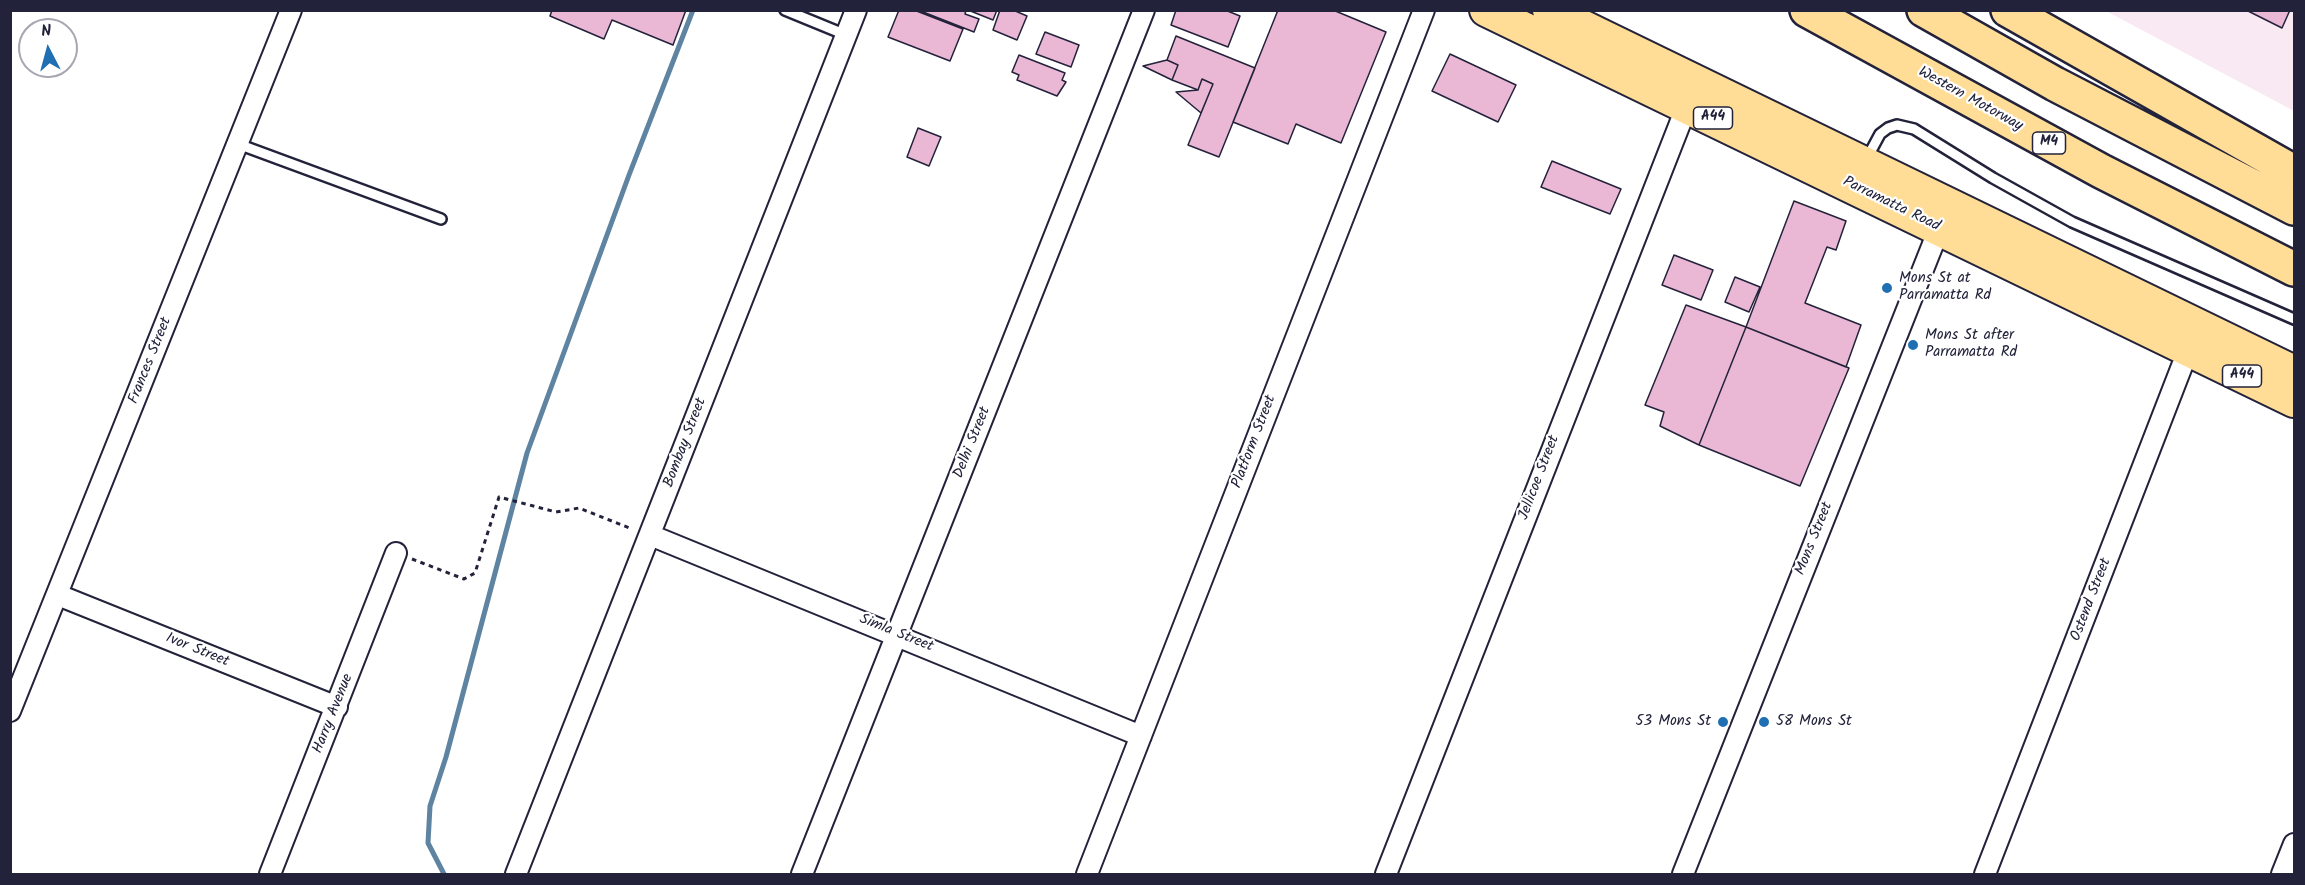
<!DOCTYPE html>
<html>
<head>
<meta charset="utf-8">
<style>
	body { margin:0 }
	#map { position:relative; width:2305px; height:885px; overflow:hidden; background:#fff; font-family:Kalam,sans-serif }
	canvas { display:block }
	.frame { position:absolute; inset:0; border:12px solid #22223b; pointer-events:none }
	.north { position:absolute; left:18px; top:18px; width:60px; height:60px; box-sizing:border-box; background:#fff; border:2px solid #a7a7b1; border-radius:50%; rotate:354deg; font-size:16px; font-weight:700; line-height:24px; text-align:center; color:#22223b }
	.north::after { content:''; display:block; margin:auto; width:21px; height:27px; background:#1f6fb2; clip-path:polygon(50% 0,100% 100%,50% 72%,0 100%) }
</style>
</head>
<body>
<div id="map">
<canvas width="2305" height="885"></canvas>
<div class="frame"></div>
<div class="north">N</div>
</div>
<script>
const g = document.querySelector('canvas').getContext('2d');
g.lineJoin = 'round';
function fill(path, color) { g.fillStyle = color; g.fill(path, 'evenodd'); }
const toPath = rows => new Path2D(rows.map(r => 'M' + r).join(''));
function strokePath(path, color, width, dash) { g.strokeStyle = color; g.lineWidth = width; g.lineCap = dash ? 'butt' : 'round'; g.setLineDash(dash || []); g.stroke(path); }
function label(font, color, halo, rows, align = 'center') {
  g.font = font + ' Kalam,sans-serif'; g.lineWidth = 4.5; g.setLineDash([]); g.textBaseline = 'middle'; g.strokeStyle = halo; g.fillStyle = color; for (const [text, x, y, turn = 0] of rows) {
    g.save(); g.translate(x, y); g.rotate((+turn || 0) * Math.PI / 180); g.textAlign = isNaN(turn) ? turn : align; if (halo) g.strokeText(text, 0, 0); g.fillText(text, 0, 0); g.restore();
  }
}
fill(toPath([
	[2106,11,2294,11,2294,111]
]), '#f9e9f2');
strokePath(toPath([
	[444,874,428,843,430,806,446,757,527,453,629,175,693,10]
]), '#5f84a2', 5);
const building = toPath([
	[552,10,686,10,673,45,612,20,604,39,550,16,552,10],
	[899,10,914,10,963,29,950,61,888,37,899,10],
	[918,10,966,10,965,14,979,19,974,32,918,10],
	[968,10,997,10,993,20,968,10],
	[1000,10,1013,10,1027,16,1017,40,993,30,1000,10],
	[1176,10,1225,10,1240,16,1228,47,1171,25,1176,10],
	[1278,10,1333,10,1386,32,1341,143,1296,124,1288,144,1233,122,1278,10],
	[2246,10,2290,10,2282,28,2246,10],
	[1045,32,1079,45,1071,67,1036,54,1045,32],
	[1176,36,1255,68,1219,157,1188,145,1213,84,1202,79,1198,90,1172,80,1178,65,1167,60,1176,36],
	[1450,54,1516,85,1498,122,1432,91,1450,54],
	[1019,55,1065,73,1062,80,1066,82,1057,96,1017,80,1019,75,1012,72,1019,55],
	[1167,60,1178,65,1172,80,1143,66,1167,60],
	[1202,79,1213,84,1201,113,1176,92,1198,90,1202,79],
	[918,128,941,137,929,166,907,157,918,128],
	[1552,161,1621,189,1610,214,1541,187,1552,161],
	[1794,201,1846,221,1836,250,1827,247,1805,303,1861,325,1846,367,1746,327,1794,201],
	[1674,255,1713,270,1701,300,1662,285,1674,255],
	[1735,277,1760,287,1749,312,1725,302,1735,277],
	[1686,305,1746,327,1699,445,1660,426,1664,412,1645,405,1686,305],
	[1746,327,1849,368,1800,486,1699,445,1746,327]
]);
fill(building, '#eab7d5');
strokePath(building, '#22223b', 1.5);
const service = toPath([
	[785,10,846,35],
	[238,144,441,219],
	[1866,160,1880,134,1888,128,1897,125,1914,129,1993,178,2072,222,2294,319]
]);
const minor = toPath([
	[650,535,1141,736],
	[58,595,337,707],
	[10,711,291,10],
	[270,874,396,553],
	[516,874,856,10],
	[802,874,1144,10],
	[1087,874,1424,10],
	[1386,874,1690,98],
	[1683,874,1943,219],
	[1985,874,2182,366,2195,341],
	[2282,874,2294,844]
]);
const trunk = toPath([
	[1486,10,2294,401],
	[1549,10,2294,372]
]);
const motorway = toPath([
	[1807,10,2101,171,2294,269],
	[1924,10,2055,84,2294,208],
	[2008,10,2294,172]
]);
strokePath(service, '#22223b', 14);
strokePath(minor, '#22223b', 24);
strokePath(trunk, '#22223b', 36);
strokePath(motorway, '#22223b', 38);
strokePath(toPath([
	[412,559,464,579,475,573,499,497,556,512,579,508,632,529]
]), '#22223b', 3, [4.5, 4.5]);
strokePath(service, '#fff', 9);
strokePath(minor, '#fff', 20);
strokePath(trunk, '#ffdd96', 32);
strokePath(motorway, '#ffdd96', 33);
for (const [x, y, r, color] of [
	[1887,288,6,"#1f6fb2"],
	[1913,345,6,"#1f6fb2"],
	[1723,722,6,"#1f6fb2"],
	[1764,722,6,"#1f6fb2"]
]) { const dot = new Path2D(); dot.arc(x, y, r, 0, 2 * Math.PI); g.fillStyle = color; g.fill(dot); strokePath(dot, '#fff', 2); }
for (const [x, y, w] of [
	[1713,118,39],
	[2049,143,33],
	[2242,376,39]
]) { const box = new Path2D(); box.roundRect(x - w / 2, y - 11, w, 22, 4.5); g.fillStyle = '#fff'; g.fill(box); strokePath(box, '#22223b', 1.5); }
label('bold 14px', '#22223b', null, [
	["A44",1713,118],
	["M4",2049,143],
	["A44",2242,376]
]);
label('15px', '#22223b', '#fff', [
	["Western Motorway",1970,100,29],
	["Parramatta Road",1891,205,26],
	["Frances Street",151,361,-68],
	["Platform Street",1255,442,-69],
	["Bombay Street",686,443,-69],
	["Delhi Street",973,443,-68],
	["Jellicoe Street",1540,478,-69],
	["Mons Street",1815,539,-68],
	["Ostend Street",2092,600,-69],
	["Simla Street",896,634,22],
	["Ivor Street",197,651,22],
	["Harry Avenue",334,714,-68]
]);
label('15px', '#22223b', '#fff', [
	["Mons St at",1899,279],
	["Parramatta Rd",1899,296],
	["Mons St after",1925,336],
	["Parramatta Rd",1925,353],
	["53 Mons St",1711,722,"right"],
	["58 Mons St",1776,722]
], 'left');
</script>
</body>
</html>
